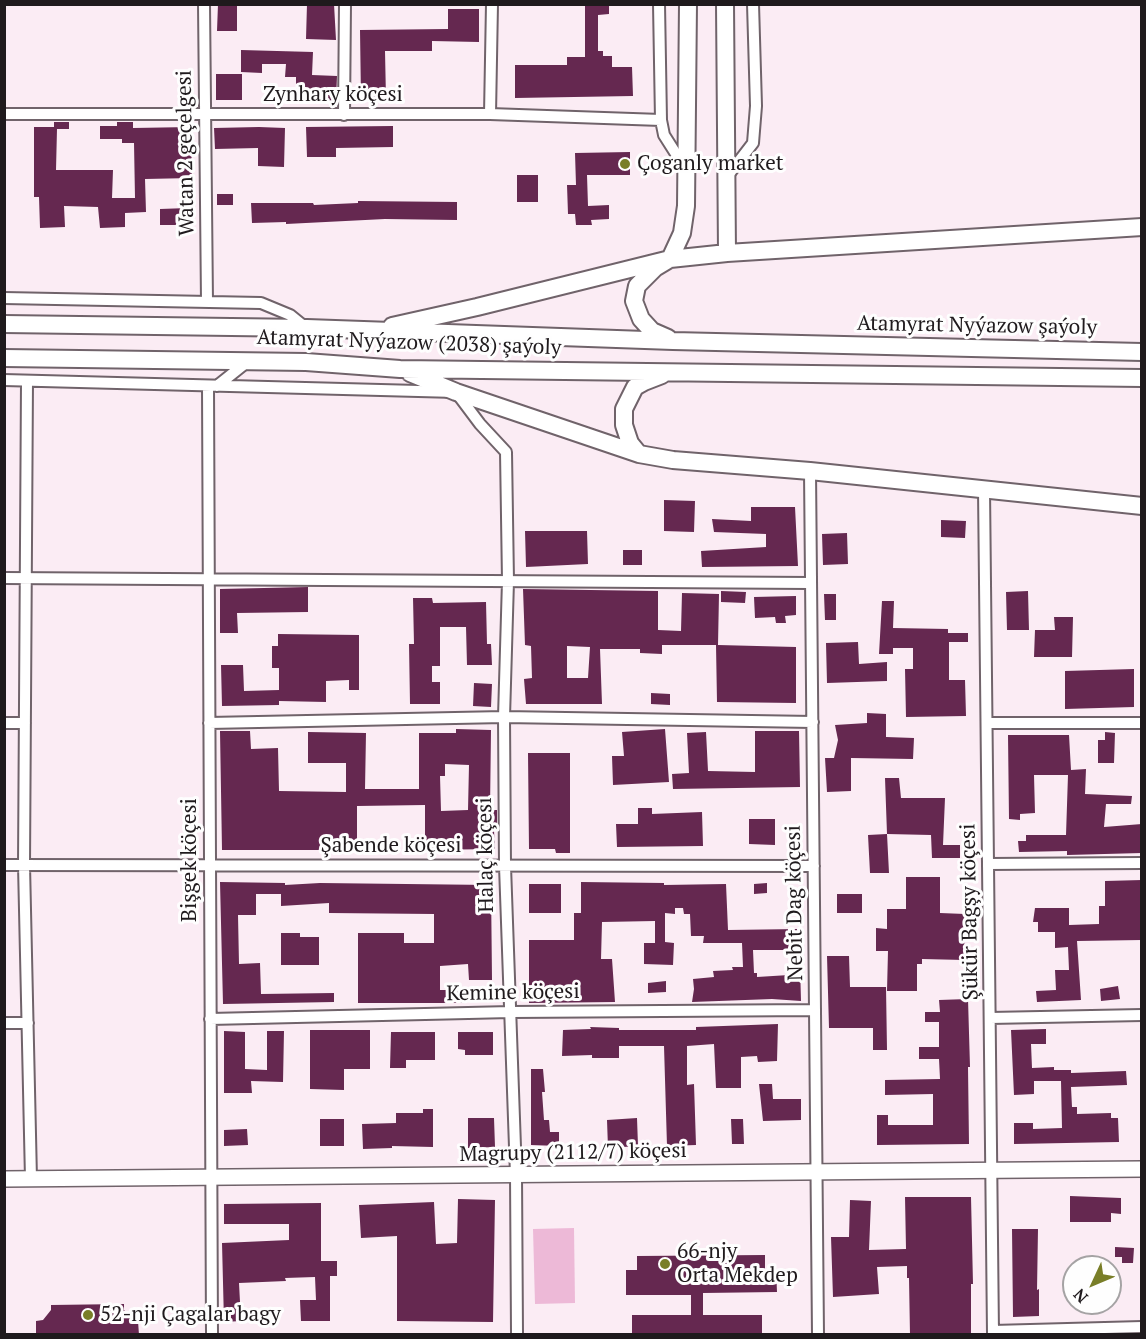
<!DOCTYPE html>
<html>
<head>
<meta charset="utf-8">
<style>
	body { margin:0 }
	#map { position:relative; width:1146px; height:1339px; overflow:hidden; background:#fbecf4; font-family:"PT Serif",serif }
	canvas { display:block }
	.frame { position:absolute; inset:0; border:6px solid #1f1a1d; pointer-events:none }
	.north { position:absolute; left:1062px; top:1255px; width:60px; height:60px; box-sizing:border-box; background:#fefefe; border:2px solid #a5a3a4; border-radius:50%; rotate:226deg; font-size:16px; font-weight:700; line-height:24px; text-align:center; color:#1f1a1d }
	.north::after { content:''; display:block; margin:auto; width:21px; height:27px; background:#797e28; clip-path:polygon(50% 0,100% 100%,50% 72%,0 100%) }
</style>
</head>
<body>
<div id="map">
<canvas width="1146" height="1339"></canvas>
<div class="frame"></div>
<div class="north">N</div>
</div>
<script>
const g = document.querySelector('canvas').getContext('2d');
g.lineJoin = 'round';
function fill(path, color) { g.fillStyle = color; g.fill(path, 'evenodd'); }
const toPath = rows => new Path2D(rows.map(r => 'M' + r).join(''));
function strokePath(path, color, width, dash) { g.strokeStyle = color; g.lineWidth = width; g.lineCap = dash ? 'butt' : 'round'; g.setLineDash(dash || []); g.stroke(path); }
function label(font, color, halo, rows, align = 'center') {
  g.font = font + ' "PT Serif",serif'; g.lineWidth = 6; g.setLineDash([]); g.textBaseline = 'middle'; g.strokeStyle = halo; g.fillStyle = color; for (const [text, x, y, turn = 0] of rows) {
    g.save(); g.translate(x, y); g.rotate((+turn || 0) * Math.PI / 180); g.textAlign = isNaN(turn) ? turn : align; if (halo) g.strokeText(text, 0, 0); g.fillText(text, 0, 0); g.restore();
  }
}
fill(toPath([
	[574,1228,575,1303,535,1304,533,1229]
]), '#edb9d7');
fill(toPath([
	[218,4,237,4,237,31,217,31],
	[307,4,334,4,336,40,306,39],
	[585,4,609,4,609,14,598,15,598,51,603,51,603,56,612,56,612,67,632,67,633,96,515,98,515,65,567,65,567,57,585,57],
	[448,9,479,9,479,42,432,41,432,51,385,51,386,99,361,99,360,30,448,29],
	[241,50,313,52,312,75,337,76,336,101,296,99,296,77,285,77,286,64,262,64,262,73,241,72],
	[216,74,242,74,242,100,216,100],
	[54,122,69,122,69,129,57,129,56,170,113,170,112,198,135,198,134,143,122,143,122,139,100,139,100,126,117,126,117,122,133,122,133,128,191,127,192,178,145,179,146,212,125,213,125,227,100,228,98,207,64,206,65,227,40,228,39,197,34,197,34,127,54,127],
	[393,126,393,147,336,148,336,157,307,157,306,127],
	[259,127,285,128,284,167,258,166,258,148,215,149,214,128],
	[630,152,630,175,587,175,588,206,609,205,609,219,591,220,592,225,576,225,575,214,568,214,567,185,576,185,575,153],
	[517,175,538,175,538,202,517,202],
	[217,194,233,194,233,205,217,205],
	[358,201,457,202,457,220,385,219,286,224,286,222,252,223,251,203,313,203,314,205,358,203],
	[188,208,188,225,160,225,160,209],
	[664,500,695,501,694,532,664,531],
	[751,507,795,507,798,566,702,567,701,551,766,547,766,534,714,532,712,519,751,521],
	[941,520,966,521,965,538,941,537],
	[525,531,587,531,588,564,526,567],
	[847,533,848,564,823,565,822,534],
	[623,550,642,550,642,565,623,565],
	[308,587,308,612,237,613,238,633,220,633,220,589],
	[523,589,658,591,658,630,681,631,682,593,719,594,718,645,796,647,796,703,717,702,716,645,662,645,662,654,640,653,640,649,600,649,602,704,526,704,524,679,532,678,531,646,525,645],
	[567,646,590,647,588,678,567,678],
	[721,591,746,592,745,603,721,602],
	[1028,591,1029,630,1007,630,1006,592],
	[824,594,836,594,836,620,825,620],
	[796,596,796,615,785,616,786,623,776,623,775,617,755,618,754,597],
	[413,598,432,598,433,603,486,602,487,644,491,644,492,665,467,665,466,627,440,627,440,666,432,666,432,682,440,682,440,704,410,704,409,644,414,644],
	[882,601,894,601,893,628,948,629,948,633,968,633,968,642,949,642,949,680,965,680,966,716,906,717,905,669,913,669,913,648,893,648,893,654,879,654],
	[1054,617,1073,617,1072,657,1034,657,1035,630,1055,630],
	[278,634,359,635,359,690,349,690,349,680,326,681,326,702,279,701,279,705,222,706,221,665,243,665,244,691,279,690,279,668,272,668,272,646,278,646],
	[858,642,859,664,887,662,887,681,827,683,826,643],
	[1134,669,1134,707,1065,709,1065,671],
	[474,683,492,684,491,707,473,706],
	[651,693,670,694,670,705,651,704],
	[867,713,886,714,886,737,914,738,913,759,851,758,851,791,827,792,825,758,834,758,838,740,835,725,867,723],
	[456,729,491,730,490,810,497,810,497,831,494,831,495,849,425,850,425,805,357,806,357,850,222,850,220,731,250,731,251,749,278,748,279,791,346,792,346,763,308,763,308,732,366,733,365,789,419,789,419,733,456,733],
	[445,764,469,765,468,810,441,811,440,776,445,776],
	[665,729,669,782,613,785,612,756,624,756,622,732],
	[755,731,799,731,800,787,673,789,672,774,689,773,687,733,706,732,708,771,755,772],
	[1105,732,1115,733,1114,763,1098,763,1098,740,1105,740],
	[1008,735,1069,735,1071,770,1086,769,1085,794,1132,796,1131,804,1106,804,1104,827,1142,824,1142,853,1067,855,1067,851,1019,852,1018,841,1026,841,1026,835,1066,835,1068,775,1034,775,1035,813,1020,814,1020,820,1009,819],
	[528,753,570,753,570,853,556,853,555,849,529,849],
	[885,778,899,778,901,798,945,798,943,845,960,845,960,858,932,858,931,835,887,834],
	[638,808,652,808,652,814,702,812,703,846,617,847,616,824,638,824],
	[749,819,775,819,775,845,749,844],
	[887,834,889,873,870,873,868,835],
	[906,877,940,877,940,913,965,914,964,960,922,959,922,964,917,964,917,991,887,991,888,951,876,951,876,928,887,929,887,909,906,909],
	[1142,880,1142,940,1077,941,1081,1000,1037,1002,1036,991,1056,990,1055,970,1069,970,1068,947,1055,948,1055,932,1038,932,1038,922,1033,922,1035,908,1069,908,1069,925,1099,924,1099,906,1105,906,1105,881],
	[220,882,285,883,285,885,320,883,491,885,492,980,469,980,468,964,440,966,440,990,462,990,462,1003,358,1003,358,933,404,933,404,943,434,943,434,914,329,913,329,903,281,906,281,894,256,894,256,915,238,915,239,964,260,963,261,994,334,993,334,1002,223,1004],
	[581,882,664,883,664,885,726,884,728,930,799,929,801,1001,772,999,692,1002,694,989,693,979,714,977,713,971,733,970,732,967,743,967,742,943,703,943,704,936,691,936,690,914,684,914,683,908,675,908,675,914,665,913,665,942,674,943,673,965,644,964,644,943,655,943,655,921,602,922,601,959,612,959,615,1002,529,1003,529,940,574,940,574,913,581,913],
	[753,950,791,950,789,975,757,977,757,973,754,973],
	[767,883,767,893,754,894,754,884],
	[529,884,561,884,561,913,529,913],
	[837,894,862,894,862,913,837,913],
	[281,933,300,933,300,937,319,937,319,965,281,965],
	[827,956,849,956,850,987,886,987,887,1050,873,1050,873,1028,829,1028],
	[666,981,666,992,648,993,648,983],
	[1118,986,1120,999,1101,1001,1100,989],
	[968,999,970,1067,968,1067,969,1144,877,1145,877,1115,888,1115,888,1125,933,1125,933,1094,885,1095,885,1080,940,1079,939,1059,919,1059,919,1047,939,1047,939,1022,925,1022,925,1012,940,1012,939,1000],
	[778,1024,777,1061,758,1062,757,1056,741,1057,741,1088,716,1088,714,1044,687,1046,687,1085,694,1084,696,1145,667,1146,664,1046,619,1046,619,1058,592,1058,592,1055,562,1056,563,1030,591,1029,590,1027,619,1028,619,1030,696,1030,696,1027],
	[1046,1029,1046,1044,1031,1044,1032,1068,1054,1067,1054,1070,1071,1070,1071,1073,1126,1071,1127,1085,1071,1087,1072,1107,1077,1107,1077,1114,1111,1113,1111,1118,1118,1118,1119,1142,1014,1144,1014,1123,1033,1123,1033,1129,1062,1128,1061,1081,1034,1081,1034,1094,1014,1095,1011,1030],
	[310,1030,370,1030,370,1069,344,1069,344,1090,310,1089],
	[224,1031,245,1032,245,1069,267,1070,267,1031,284,1031,283,1082,251,1081,252,1093,224,1093],
	[391,1032,435,1032,435,1060,406,1060,406,1068,390,1068],
	[458,1032,493,1032,493,1055,465,1055,465,1050,458,1049],
	[531,1069,543,1069,545,1092,542,1092,544,1120,549,1120,550,1132,559,1132,559,1146,531,1145],
	[759,1084,772,1084,773,1099,801,1099,801,1120,763,1121],
	[423,1109,433,1109,433,1147,392,1146,392,1148,363,1149,362,1124,396,1123,396,1113,423,1113],
	[468,1118,494,1118,495,1147,468,1148],
	[637,1118,638,1146,608,1148,607,1120],
	[320,1119,344,1119,344,1146,320,1146],
	[731,1119,743,1119,744,1144,732,1144],
	[247,1129,248,1145,224,1146,224,1130],
	[1070,1196,1121,1198,1121,1214,1111,1213,1111,1222,1070,1222],
	[905,1197,971,1197,973,1284,971,1284,971,1335,910,1335,909,1278,907,1278,907,1266,877,1267,879,1294,833,1297,831,1237,849,1237,850,1200,871,1201,869,1250,906,1249],
	[458,1199,495,1200,493,1322,397,1321,397,1236,361,1238,359,1205,434,1202,436,1244,457,1243],
	[321,1203,321,1261,337,1261,337,1276,330,1276,330,1321,301,1321,300,1300,316,1300,315,1277,285,1278,286,1281,239,1283,241,1321,224,1322,222,1243,289,1240,289,1224,224,1224,224,1204],
	[1012,1229,1038,1229,1037,1290,1039,1289,1039,1316,1013,1317],
	[1115,1247,1134,1248,1133,1263,1122,1263,1122,1257,1115,1257],
	[765,1255,765,1269,776,1269,777,1292,703,1293,703,1315,762,1315,762,1335,632,1335,632,1315,691,1315,691,1295,626,1295,626,1270,637,1270,637,1256],
	[124,1304,124,1310,133,1321,138,1321,139,1335,36,1335,36,1321,43,1320,51,1310,51,1305]
]), '#652850');
const street = toPath([
	[204,4,207,302],
	[659,4,661,120,664,135,685,168],
	[4,114,490,114,661,120],
	[490,114,492,4],
	[344,115,345,4],
	[726,178,753,143,756,106,753,4],
	[4,298,261,303,290,315,306,328],
	[4,380,456,392,480,424,506,452,508,581,504,717,505,866,516,1175,517,1334],
	[27,381,24,865,31,1179],
	[208,386,212,1334],
	[217,386,247,362],
	[810,471,818,1334],
	[984,489,993,1334],
	[4,578,811,583],
	[4,723,25,723],
	[209,723,504,717,813,722],
	[987,723,1142,723],
	[988,864,1142,863],
	[4,865,814,866],
	[990,1018,1142,1015],
	[210,1019,511,1012,815,1010],
	[4,1023,28,1023],
	[993,1331,1142,1327]
]);
const secondary = toPath([
	[4,1179,1142,1169]
]);
const primary = toPath([
	[725,4,727,253],
	[4,324,307,328,673,341,1142,352],
	[392,326,477,307,670,259,727,253,1142,227],
	[668,338,652,331,641,319,634,301,637,286,655,268,670,259,682,233,686,206,688,4],
	[4,358,306,362,400,369,1142,378],
	[410,373,456,392,639,454,673,460,810,471,1142,506],
	[639,454,630,443,624,425,624,409,635,387,644,382,662,375]
]);
strokePath(street, '#70636a', 14);
strokePath(secondary, '#70636a', 18);
strokePath(primary, '#70636a', 20);
strokePath(street, '#fff', 10);
strokePath(secondary, '#fff', 15);
strokePath(primary, '#fff', 16);
for (const [x, y, r, color] of [
	[625,164,6,"#797e28"],
	[665,1264,6,"#797e28"],
	[88,1315,6,"#797e28"]
]) { const dot = new Path2D(); dot.arc(x, y, r, 0, 2 * Math.PI); g.fillStyle = color; g.fill(dot); strokePath(dot, '#fefefe', 2); }
label('21px', '#1f1a1d', '#fefefe', [
	["Zynhary köçesi",333,95],
	["Watan 2 geçelgesi",186,153,-91],
	["Atamyrat Nyýazow şaýoly",977,326,1],
	["Atamyrat Nyýazow (2038) şaýoly",409,343,2],
	["Şabende köçesi",391,846],
	["Halaç köçesi",486,855,-91],
	["Bişgek köçesi",190,860,-90],
	["Nebit Dag köçesi",795,903,-91],
	["Şükür Bagşy köçesi",970,912,-91],
	["Kemine köçesi",513,993,-1],
	["Magrupy (2112/7) köçesi",573,1153,-1]
]);
label('21px', '#1f1a1d', '#fefefe', [
	["Çoganly market",637,164],
	["66-njy",677,1252],
	["Orta Mekdep",677,1276],
	["52-nji Çagalar bagy",100,1315]
], 'left');
</script>
</body>
</html>
